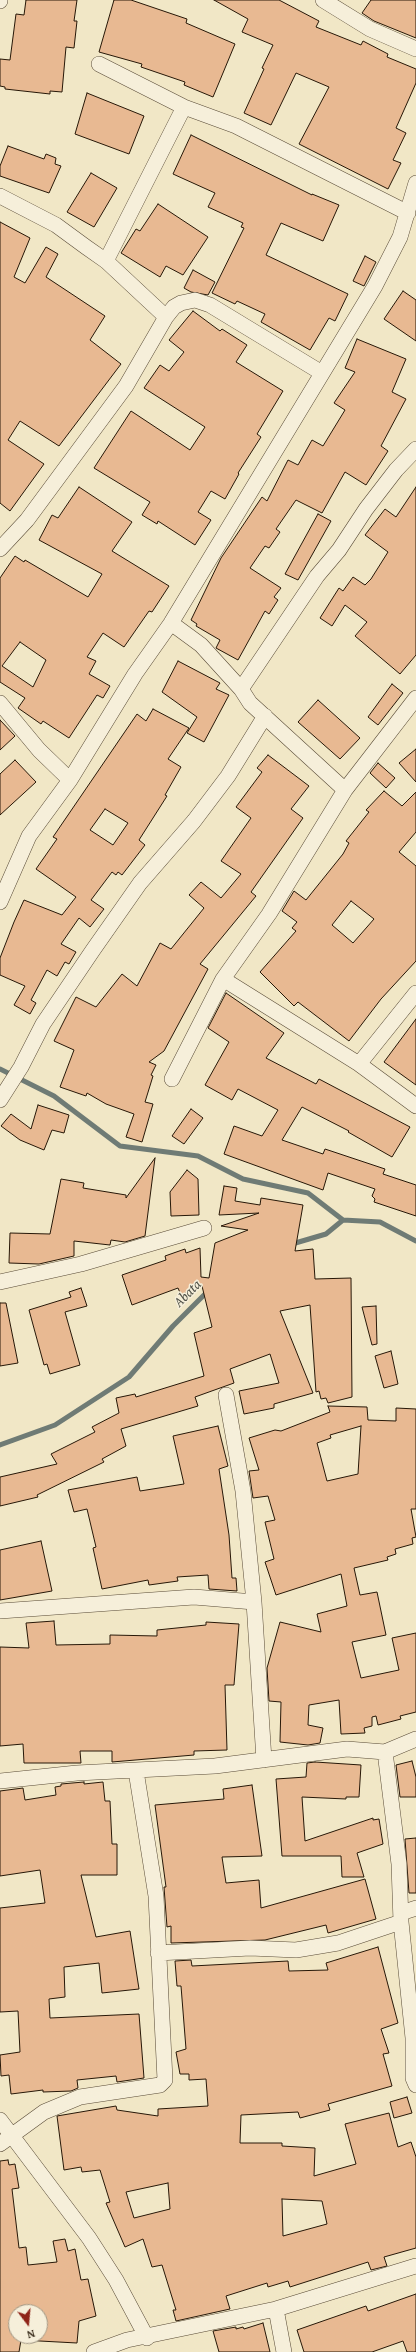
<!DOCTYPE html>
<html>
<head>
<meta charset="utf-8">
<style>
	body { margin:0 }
	#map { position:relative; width:416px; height:2352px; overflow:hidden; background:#f1e7c6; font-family:"Gentium Book Plus",serif }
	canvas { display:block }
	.north { position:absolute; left:8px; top:2304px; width:40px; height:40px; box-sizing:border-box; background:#f6efda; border:1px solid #a39986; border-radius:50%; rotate:164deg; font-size:11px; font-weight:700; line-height:16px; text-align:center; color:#261707 }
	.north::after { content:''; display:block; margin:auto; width:14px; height:18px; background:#8f2418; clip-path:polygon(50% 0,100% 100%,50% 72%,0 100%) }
</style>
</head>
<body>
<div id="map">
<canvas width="416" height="2352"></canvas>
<div class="north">N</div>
</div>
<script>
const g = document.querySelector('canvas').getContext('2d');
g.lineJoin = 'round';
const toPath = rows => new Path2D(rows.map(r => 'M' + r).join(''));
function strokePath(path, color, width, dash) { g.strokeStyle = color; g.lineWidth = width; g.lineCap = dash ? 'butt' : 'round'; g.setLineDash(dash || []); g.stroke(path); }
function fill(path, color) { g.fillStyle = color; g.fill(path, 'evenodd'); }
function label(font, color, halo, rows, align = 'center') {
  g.font = font + ' "Gentium Book Plus",serif'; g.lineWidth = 3; g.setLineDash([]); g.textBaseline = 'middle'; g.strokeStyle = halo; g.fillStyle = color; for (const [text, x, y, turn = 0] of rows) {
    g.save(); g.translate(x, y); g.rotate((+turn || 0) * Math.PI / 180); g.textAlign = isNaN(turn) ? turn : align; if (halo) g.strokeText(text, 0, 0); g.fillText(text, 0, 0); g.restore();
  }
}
strokePath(toPath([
	[0,1069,54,1096,120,1146,198,1156,243,1179,308,1193,343,1220],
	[292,1244,326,1234,343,1220,380,1222,416,1241],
	[0,1445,55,1425,129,1377,173,1326,209,1290]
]), '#6f7b75', 5);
const building = toPath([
	[26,0,77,0,74,21,77,21,74,48,66,47,62,92,50,91,50,94,5,89,5,87,0,86,0,59,10,60,16,14,24,15,26,0],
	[114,0,131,0,187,19,186,23,235,44,213,97,184,85,185,82,141,67,142,64,99,52,114,0],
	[214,0,279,0,319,21,316,27,361,45,363,41,388,54,387,57,416,69,416,83,396,128,406,133,393,160,401,163,388,189,299,144,329,87,296,73,271,125,244,113,264,69,262,68,273,45,242,32,248,19,214,0],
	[371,0,416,0,416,38,374,21,362,13,371,0],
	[87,93,144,116,129,154,75,134,87,93],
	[191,135,312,195,312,194,339,205,323,241,281,223,266,255,348,294,335,321,329,318,310,350,261,322,265,314,237,301,235,304,212,293,244,228,241,227,243,223,208,207,215,193,173,174,191,135],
	[8,146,44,159,46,154,56,158,55,164,61,166,49,193,0,176,0,166,8,146],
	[91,173,117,188,94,227,67,212,91,173],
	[158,204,208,237,183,275,166,266,160,277,121,253,136,229,140,231,158,204],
	[0,222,30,238,14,277,25,283,46,247,58,254,46,277,105,316,90,340,121,364,59,446,20,421,8,440,44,464,10,511,0,503,0,222],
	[365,256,376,262,364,286,353,281,365,256],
	[193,270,215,282,208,295,191,292,184,288,193,270],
	[403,291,416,300,416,341,384,319,403,291],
	[193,311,220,331,222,329,247,345,236,362,283,391,257,434,261,437,238,473,239,474,225,499,211,491,198,512,211,520,195,545,158,521,157,524,142,515,150,502,94,468,131,411,190,450,205,427,144,388,160,365,169,371,184,352,169,340,193,311],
	[357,339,406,359,392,392,406,399,381,446,388,451,366,485,345,472,322,513,296,500,276,529,280,532,269,548,265,546,250,568,281,588,274,597,278,600,269,614,265,611,238,660,216,648,220,640,196,626,197,624,191,620,221,558,262,497,267,501,288,460,298,465,312,440,323,446,345,410,334,403,355,372,345,368,357,339],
	[79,487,132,522,112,551,169,586,152,612,149,611,124,647,103,633,87,657,96,661,89,674,110,686,103,698,97,695,69,738,43,721,41,724,18,708,25,698,0,682,0,578,15,556,24,562,25,560,88,597,102,574,39,540,52,515,58,518,79,487],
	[20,642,46,660,33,687,2,666,20,642],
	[416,487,416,655,400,674,355,636,367,622,345,605,332,626,320,618,339,588,343,591,353,577,365,585,371,579,388,552,365,535,385,509,396,517,416,487],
	[318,514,331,521,298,580,285,574,318,514],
	[178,661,220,683,216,689,229,695,204,742,187,733,197,717,162,692,178,661],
	[392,684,403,693,378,725,368,717,392,684],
	[318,700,360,738,340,759,298,722,318,700],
	[153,709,189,728,168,759,181,767,165,795,167,796,139,840,145,845,122,875,118,872,116,875,112,872,91,900,104,909,90,927,79,918,61,944,76,952,69,964,65,962,57,976,47,970,31,1000,36,1003,30,1014,14,1005,25,986,0,975,0,958,14,922,24,900,62,915,76,897,36,869,57,839,53,837,137,714,146,721,153,709],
	[105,809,128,823,113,845,90,830,105,809],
	[0,720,15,736,0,750,0,720],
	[416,749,416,782,399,763,416,749],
	[268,755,309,786,291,809,303,818,251,892,256,896,200,964,208,969,164,1051,149,1062,156,1065,151,1075,153,1076,145,1102,153,1104,142,1142,126,1137,134,1114,106,1104,87,1093,86,1096,60,1087,74,1050,54,1041,76,997,96,1007,122,974,137,986,160,943,171,949,204,908,189,895,201,882,221,898,241,874,221,861,251,818,236,807,262,772,257,768,268,755],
	[15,760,36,782,0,815,0,774,15,760],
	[378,763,395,778,386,788,370,773,378,763],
	[384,791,402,806,416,792,416,832,399,852,416,866,416,961,381,999,349,1041,298,1002,294,1006,260,972,296,931,292,928,297,922,282,911,294,891,306,900,343,854,349,843,346,841,369,812,366,810,384,791],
	[351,901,374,919,353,943,332,925,351,901],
	[226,993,284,1033,266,1058,316,1084,319,1079,410,1127,392,1157,348,1132,349,1131,302,1107,282,1140,323,1154,325,1149,385,1169,383,1174,416,1185,416,1216,374,1202,375,1199,372,1196,375,1189,328,1173,323,1190,224,1154,234,1126,262,1136,278,1110,238,1089,232,1100,205,1085,229,1042,208,1028,226,993],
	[416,1019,416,1085,384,1062,416,1019],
	[38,1105,69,1115,64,1133,52,1130,44,1150,20,1140,1,1126,11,1114,31,1129,38,1105],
	[191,1109,203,1118,184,1144,172,1136,191,1109],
	[155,1158,145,1236,125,1242,111,1240,110,1245,74,1241,74,1256,39,1264,9,1263,10,1233,50,1234,61,1179,84,1183,83,1188,126,1195,126,1198,155,1158],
	[187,1170,198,1179,199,1215,171,1216,170,1192,187,1170],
	[224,1186,237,1188,235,1201,260,1205,261,1198,303,1205,295,1251,313,1249,315,1279,351,1278,352,1397,328,1403,326,1398,321,1399,319,1391,316,1392,310,1305,280,1311,313,1393,274,1404,274,1408,244,1414,239,1391,279,1383,270,1354,230,1369,234,1383,195,1397,198,1406,121,1429,126,1446,102,1459,104,1462,37,1495,38,1497,0,1506,0,1477,57,1464,51,1454,95,1432,92,1427,119,1413,116,1398,135,1394,136,1397,204,1376,194,1333,212,1327,202,1286,181,1295,178,1288,132,1305,122,1275,166,1260,165,1256,185,1249,186,1253,200,1248,201,1277,209,1278,215,1243,248,1230,221,1226,259,1213,219,1215,224,1186],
	[81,1288,87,1306,65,1312,80,1365,50,1374,47,1364,44,1365,29,1310,71,1297,69,1292,81,1288],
	[0,1303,6,1303,18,1363,0,1366,0,1303],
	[376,1306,377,1344,372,1345,362,1307,376,1306],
	[391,1351,398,1384,384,1388,375,1356,391,1351],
	[328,1406,367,1407,368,1420,396,1421,396,1408,416,1409,416,1509,411,1509,416,1537,412,1538,413,1544,395,1549,396,1554,387,1557,388,1560,354,1568,360,1595,377,1592,386,1635,352,1642,361,1678,399,1670,392,1638,416,1633,416,1712,400,1716,401,1719,378,1725,376,1716,372,1717,372,1726,364,1728,365,1733,341,1734,339,1700,309,1705,308,1725,323,1728,320,1743,308,1745,280,1742,281,1702,269,1701,267,1668,280,1622,321,1632,317,1614,347,1606,341,1574,276,1595,265,1562,274,1559,265,1522,275,1520,268,1496,253,1498,249,1471,259,1470,249,1438,275,1430,281,1431,330,1412,328,1406],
	[361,1426,358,1474,327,1481,317,1443,331,1438,330,1435,361,1426],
	[218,1426,228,1466,219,1469,229,1535,232,1578,236,1578,237,1591,209,1589,208,1575,177,1577,178,1581,149,1585,148,1580,102,1589,93,1548,96,1547,87,1509,74,1512,68,1490,137,1477,140,1491,184,1484,173,1436,218,1426],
	[41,1541,52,1591,0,1600,0,1550,41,1541],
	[54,1621,56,1645,110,1644,110,1635,157,1636,157,1630,206,1625,206,1622,239,1624,234,1685,225,1685,227,1750,194,1751,194,1755,112,1762,112,1751,80,1751,81,1763,24,1763,23,1744,0,1746,0,1647,29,1648,26,1623,54,1621],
	[412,1761,416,1777,416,1797,400,1797,396,1765,412,1761],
	[315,1762,361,1765,359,1797,346,1797,346,1799,302,1797,305,1841,373,1818,373,1820,379,1819,383,1844,357,1853,364,1877,342,1877,341,1856,282,1856,276,1779,306,1777,307,1763,315,1762],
	[84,1782,84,1784,103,1782,105,1801,110,1801,112,1844,117,1844,117,1875,81,1875,96,1937,130,1931,139,1989,102,1993,99,1963,64,1967,65,1997,49,1999,50,2018,139,2014,144,2078,117,2082,116,2076,77,2080,78,2088,71,2091,43,2092,43,2090,11,2094,9,2075,1,2076,0,2055,20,2052,18,2011,0,2012,0,1908,45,1903,40,1870,0,1876,0,1791,23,1788,25,1800,56,1795,55,1787,61,1786,61,1784,84,1782],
	[252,1785,262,1856,222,1857,226,1883,259,1880,261,1908,365,1879,376,1919,328,1933,326,1925,265,1940,171,1943,171,1926,167,1927,164,1887,166,1887,155,1805,224,1799,223,1789,252,1785],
	[416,1838,416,1893,409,1893,405,1839,416,1838],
	[378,1947,398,2023,381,2029,389,2053,383,2054,392,2086,328,2104,330,2110,300,2118,298,2112,241,2115,240,2143,282,2143,282,2146,315,2148,314,2176,356,2164,345,2124,389,2113,398,2147,411,2142,416,2157,416,2248,384,2257,387,2266,371,2270,368,2262,290,2287,288,2281,268,2287,267,2283,226,2296,230,2309,176,2321,173,2310,176,2310,162,2265,152,2267,143,2239,125,2247,106,2203,110,2202,100,2170,82,2172,81,2167,64,2170,57,2116,116,2106,117,2110,158,2116,158,2109,208,2106,206,2079,189,2080,189,2074,180,2074,176,2052,186,2049,181,1986,177,1986,175,1961,191,1960,192,1966,288,1961,289,1971,328,1970,326,1963,378,1947],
	[168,2183,170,2209,134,2218,126,2192,168,2183],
	[282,2199,322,2201,327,2224,283,2236,282,2199],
	[407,2097,412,2113,394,2118,390,2102,407,2097],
	[8,2160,9,2165,15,2164,19,2188,12,2189,19,2248,26,2247,28,2265,57,2262,53,2241,65,2239,68,2251,75,2249,81,2280,88,2279,96,2316,79,2321,77,2343,21,2340,19,2352,0,2352,0,2161,8,2160],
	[16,2312,40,2312,40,2336,16,2336,16,2312],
	[416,2294,416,2352,407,2352,403,2341,372,2352,304,2352,297,2330,366,2306,368,2311,416,2294],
	[263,2323,270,2352,219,2352,213,2331,236,2327,236,2329,243,2327,244,2329,263,2323]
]);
fill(building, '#e8b992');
strokePath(building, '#261707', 1);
const minor = toPath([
	[323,0,370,29,416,49],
	[0,1,0,0],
	[99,64,184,107,236,126,408,213],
	[0,196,56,225,86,247,106,261,166,317],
	[106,261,184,107],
	[0,549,27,520,126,386,166,317,174,307,181,303,195,300,210,305,322,373],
	[171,623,201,645,241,689,250,703,345,790],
	[241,689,317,576,339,550,366,509,396,470,416,449],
	[0,703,39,750,70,780],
	[0,902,29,836,70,780,135,674,171,623,375,286,400,237,416,183],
	[223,979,359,1064,416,1106],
	[359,1064,416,993],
	[172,1079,223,979,269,914,345,790,416,698],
	[0,1100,21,1067,43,1024,93,950,140,883,194,821,228,776,265,716],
	[0,1282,81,1264,204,1228],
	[226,1395,243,1491,254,1602,264,1760],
	[0,1611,194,1597,254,1602],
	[385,1752,399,1864,401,1922,413,2038,413,2078,416,2085],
	[0,1781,77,1773,215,1766,347,1749,385,1752,416,1739],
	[401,1913,416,1908],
	[158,1953,250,1948,296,1950,338,1943,401,1922],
	[0,2120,89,2238,116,2280,147,2338],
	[0,2144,44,2112,80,2097,160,2085,165,2080,156,1896,136,1771],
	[276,2309,284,2352],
	[94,2352,127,2340,276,2309,416,2266]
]);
strokePath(minor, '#594b37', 16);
strokePath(minor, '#f6efda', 15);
label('italic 14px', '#505147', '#f6efda', [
	["Abata",188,1294,-45]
]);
</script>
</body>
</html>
